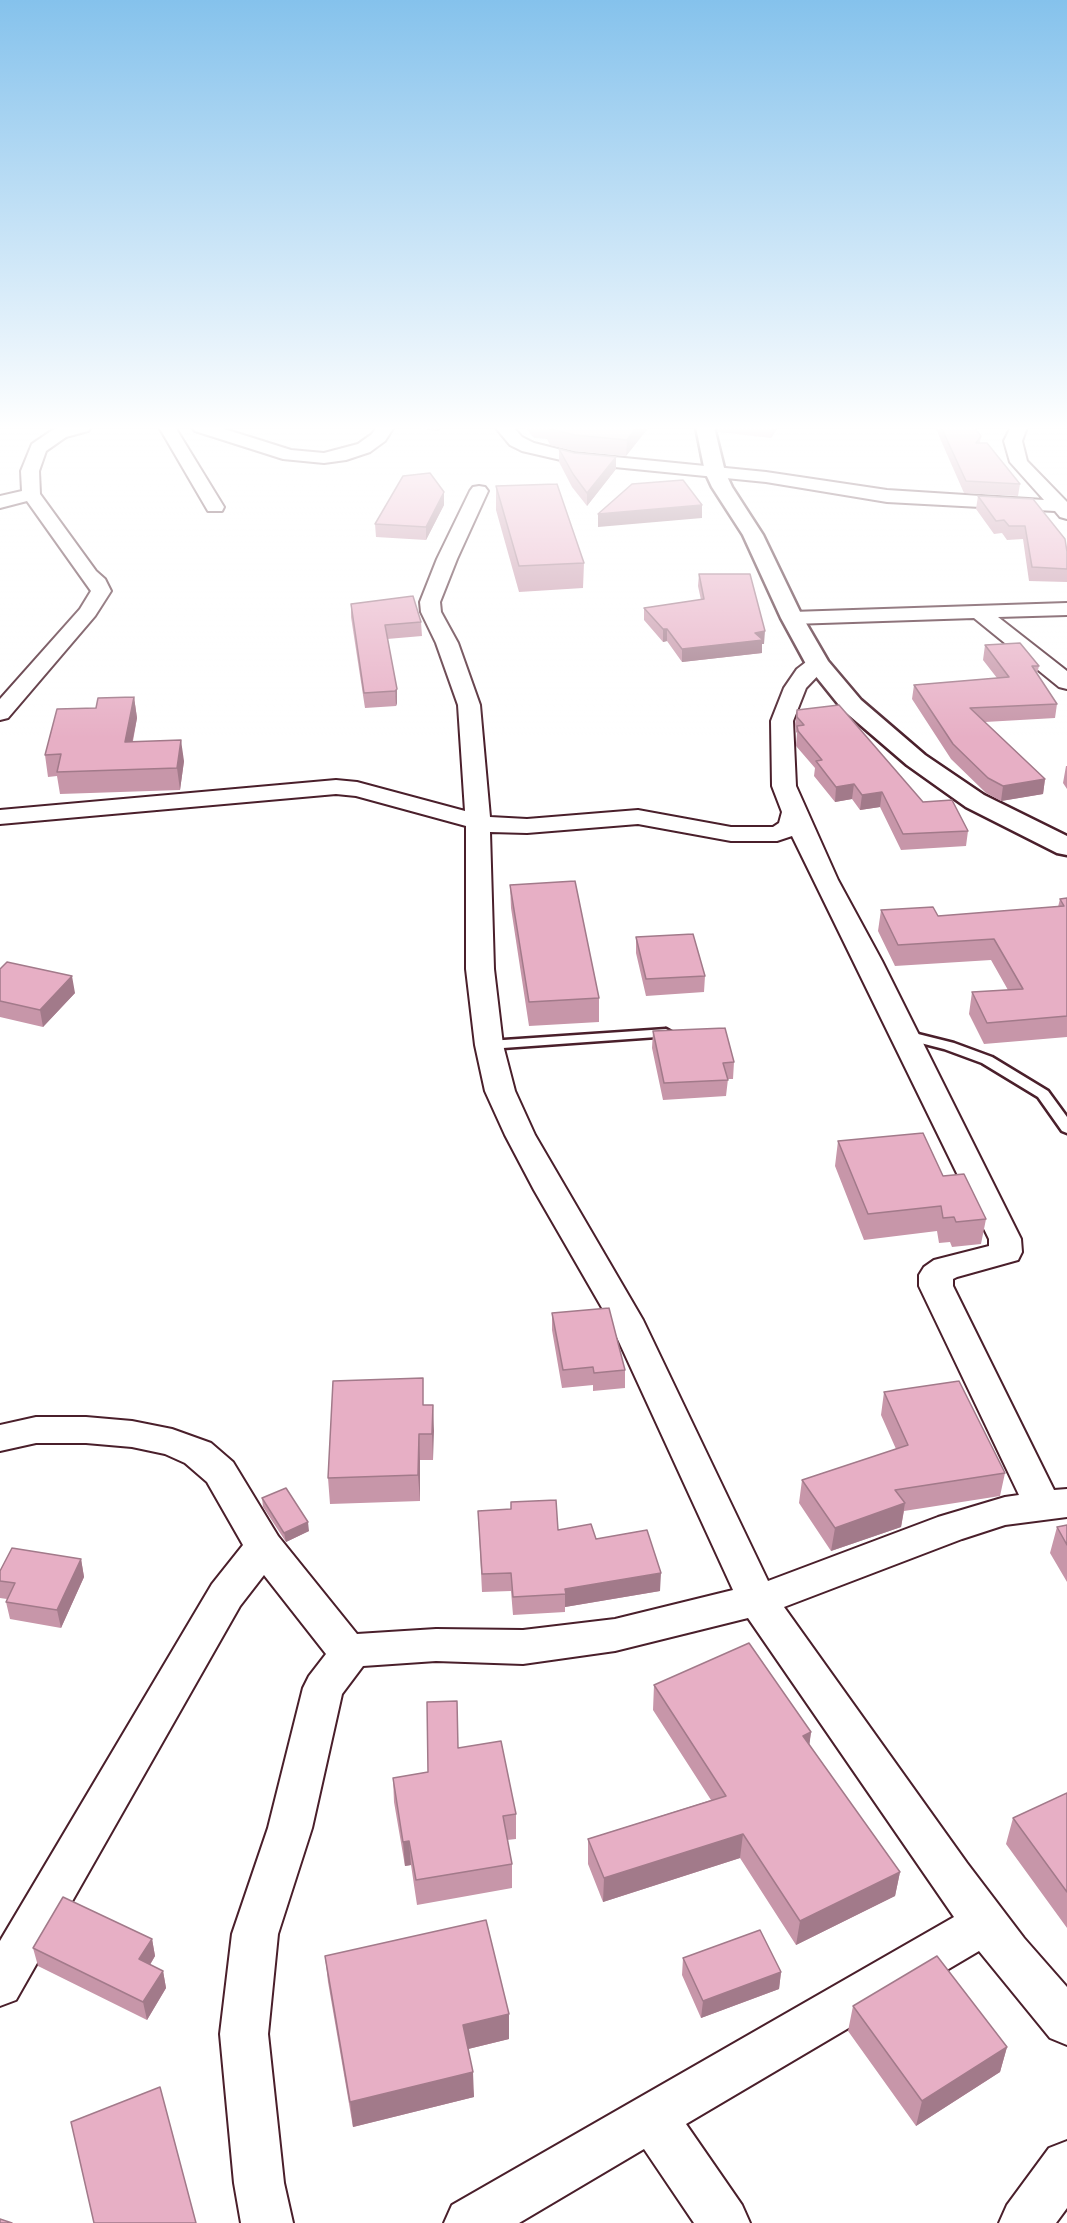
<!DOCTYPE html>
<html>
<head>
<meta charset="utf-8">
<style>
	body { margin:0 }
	canvas { display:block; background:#fff }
</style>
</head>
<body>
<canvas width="1067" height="2223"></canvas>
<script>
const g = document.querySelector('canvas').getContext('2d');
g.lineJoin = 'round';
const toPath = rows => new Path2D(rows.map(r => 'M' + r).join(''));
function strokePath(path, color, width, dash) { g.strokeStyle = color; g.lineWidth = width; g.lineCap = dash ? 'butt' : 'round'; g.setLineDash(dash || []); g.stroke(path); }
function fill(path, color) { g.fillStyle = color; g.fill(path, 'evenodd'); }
const lane = toPath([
	[666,1029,673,1033,671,1036,489,1049,482,1045,489,1041,666,1029],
	[906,1031,954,1043,992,1057,1048,1091,1067,1117,1067,1133,1062,1131,1038,1097,982,1063,944,1049,901,1038,899,1035,901,1032,906,1031]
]);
const street = toPath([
	[63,427,91,427,88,431,66,437,46,451,39,471,40,494,96,571,105,579,111,591,95,616,8,718,0,720,0,699,80,609,91,591,27,501,0,508,0,496,22,491,21,471,32,444,54,429,63,427],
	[159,427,175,427,224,507,222,511,208,511,159,427],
	[192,427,218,427,291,450,324,453,358,444,372,434,377,427,394,427,385,441,370,452,346,460,324,463,283,459,195,431,192,427],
	[495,427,513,427,522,437,534,443,574,453,766,472,887,490,1044,500,1010,462,1004,441,1011,427,1027,427,1022,441,1027,461,1067,502,1067,519,1060,517,1055,511,887,502,766,482,574,463,522,451,510,445,495,427],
	[479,486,485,487,488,491,457,559,440,602,441,612,458,643,480,705,490,817,527,819,638,810,731,827,773,827,779,823,782,812,772,786,771,721,784,688,797,669,810,659,818,658,826,659,829,664,806,688,793,721,796,786,838,880,882,961,1021,1239,1022,1252,1018,1260,957,1277,953,1279,953,1286,1054,1490,1067,1489,1067,1517,1005,1525,962,1539,784,1607,967,1863,1024,1938,1067,1987,1067,2045,1050,2038,979,1951,686,2124,742,2205,750,2223,694,2223,644,2149,519,2223,444,2223,452,2205,954,1917,748,1618,615,1651,523,1664,436,1661,363,1666,342,1694,312,1828,278,1934,268,2034,284,2183,293,2223,241,2223,234,2183,220,2034,232,1934,268,1828,303,1688,309,1676,326,1654,264,1575,240,1606,16,2000,0,2006,0,1941,212,1584,243,1545,207,1482,185,1463,165,1454,132,1447,86,1443,36,1443,0,1451,0,1425,36,1417,86,1417,132,1421,172,1429,211,1443,233,1462,278,1536,357,1634,436,1629,523,1630,615,1619,733,1590,609,1320,534,1190,505,1135,485,1091,475,1045,466,969,466,826,356,796,336,794,0,824,0,810,336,780,357,782,465,811,458,705,436,643,421,612,420,602,437,559,470,491,473,487,479,486],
	[638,824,731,841,777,841,792,836,989,1239,989,1246,934,1260,924,1267,919,1275,919,1286,1019,1495,1005,1497,938,1517,768,1581,643,1320,535,1135,515,1091,503,1045,494,969,490,832,527,833,638,824],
	[1067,603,1067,615,998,617,1067,671,1067,689,1059,687,974,618,792,624,785,622,782,618,785,614,792,612,1067,603],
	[1067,2141,1067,2208,1056,2223,999,2223,1007,2205,1049,2148,1067,2141]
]);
const secondary = toPath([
	[696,427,714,427,725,472,732,487,763,535,803,618,828,661,861,700,925,755,984,795,1067,836,1067,855,1057,853,966,807,907,765,843,710,806,664,781,618,743,535,712,487,705,472,696,427]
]);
strokePath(lane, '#4a1f2b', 5);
strokePath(street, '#4a1f2b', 4);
strokePath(secondary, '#4a1f2b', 5);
fill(lane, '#fff');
fill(street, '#fff');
fill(secondary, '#fff');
fill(toPath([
	[408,427,444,427,437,431],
	[525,427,649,427,626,456,574,451,550,445,547,439,534,438],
	[716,427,778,427,771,438,718,432],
	[935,427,974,427,981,436,980,443,1020,484,1018,496,964,493],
	[559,449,574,453,616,469,587,506,572,487,559,462],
	[496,486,584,563,583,588,519,592,496,510],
	[444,492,444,505,426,540,376,537,375,524],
	[978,496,1067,552,1067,582,1029,581,1023,539,1007,540,1002,533,994,534,976,509],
	[699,574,764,644,762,644,762,653,682,662,667,641,663,642,644,620,644,608,701,600,698,586],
	[351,604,421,622,422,636,387,639,397,703,396,706,365,708,351,617],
	[985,645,1039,666,1037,674,1057,704,1055,718,985,722,1045,779,1043,794,1001,801,986,793,951,759,912,699,914,685,997,678,983,660],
	[134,697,137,718,133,741,184,761,180,790,60,794,57,776,48,777,45,755,96,708],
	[797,710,923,802,968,831,966,846,901,850,880,807,860,810,852,799,835,802,814,776,815,768,796,746,797,733,796,732,795,725],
	[1066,766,1067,766,1067,789,1063,783],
	[510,885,599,998,599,1022,529,1026,511,908],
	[1067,898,1067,1037,984,1044,969,1014,972,992,1008,990,991,960,895,966,878,931,881,910,938,916,1058,907,1060,899],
	[636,937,705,976,704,992,646,996,636,953],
	[0,969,75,993,43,1027,0,1017],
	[653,1031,734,1062,733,1079,728,1079,726,1096,663,1100,652,1048],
	[838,1141,943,1176,986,1219,981,1244,952,1247,950,1242,939,1243,937,1231,864,1240,835,1166],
	[552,1313,625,1370,625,1388,593,1391,593,1385,562,1388,552,1330],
	[884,1392,1005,1473,1000,1496,904,1511,901,1527,831,1551,799,1503,802,1480,896,1449,881,1415],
	[424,1405,433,1405,433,1460,420,1460,420,1501,330,1504,328,1478],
	[262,1498,309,1531,286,1542,263,1507],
	[478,1511,596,1539,660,1591,565,1607,565,1612,513,1615,511,1591,482,1592],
	[1067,1525,1067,1582,1050,1553,1057,1527],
	[81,1559,84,1577,61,1628,10,1619,6,1602,7,1599,0,1598,0,1571],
	[654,1685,811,1732,809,1745,900,1872,895,1896,796,1945,740,1858,603,1902,588,1864,588,1839,711,1800,653,1710],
	[459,1748,516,1814,516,1839,507,1840,512,1864,512,1888,417,1905,411,1865,405,1866,394,1802,393,1778,428,1772],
	[1067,1793,1067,1928,1006,1844,1013,1818],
	[152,1939,155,1956,150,1965,163,1971,166,1988,147,2020,38,1966,33,1948],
	[325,1956,509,2039,468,2049,474,2097,353,2127,328,1982],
	[683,1958,781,1972,779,1989,701,2018,682,1975],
	[853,2006,1007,2047,1000,2072,916,2126,848,2031]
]), '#c796a9');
fill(toPath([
	[437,427,444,427,437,431],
	[637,427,649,427,626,456,627,440],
	[772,427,778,427,771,438],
	[616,457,616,469,587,506,587,493],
	[444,492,444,505,426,540,426,527],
	[702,505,702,518,598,527,598,514],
	[663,629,667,629,667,641,663,642],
	[765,631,764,644,762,644,762,653,682,662,682,649],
	[397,689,397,703,396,706,395,691],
	[134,697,137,718,128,763,125,742],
	[181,740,184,761,180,790,177,768],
	[1045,779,1043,794,1001,801,1003,786],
	[854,784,852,799,835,802,836,787],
	[882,792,880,807,860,810,862,795],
	[72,976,75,993,43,1027,40,1010],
	[433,1405,434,1431,433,1460,432,1434],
	[419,1434,420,1460,420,1501,418,1475],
	[905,1503,901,1527,831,1551,835,1528],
	[308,1522,309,1531,286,1542,284,1533],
	[81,1559,84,1577,61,1628,57,1610],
	[661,1573,660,1591,565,1607,565,1589],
	[811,1732,808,1756,803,1736],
	[743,1834,740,1858,603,1902,604,1878],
	[409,1841,411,1865,405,1866,403,1842],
	[900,1872,895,1896,796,1945,800,1921],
	[152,1939,155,1956,143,1976,139,1959],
	[163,1971,166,1988,147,2020,143,2002],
	[781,1972,779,1989,701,2018,703,2001],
	[509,2014,509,2039,464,2050,463,2025],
	[1007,2047,1000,2072,916,2126,922,2101],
	[473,2072,474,2097,353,2127,350,2102]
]), '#a27a8a');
const building = toPath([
	[549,427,637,427,627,440,575,435,550,429,549,427],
	[941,427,974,427,981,436,976,443,987,443,1020,484,966,481,941,427],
	[559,449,574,453,616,457,587,493,573,474,559,449],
	[430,473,444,492,426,527,375,524,403,476,430,473],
	[683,480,702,505,598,514,632,484,683,480],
	[557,484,584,563,519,566,496,486,557,484],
	[978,496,1033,499,1065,539,1067,552,1067,569,1032,567,1025,526,1009,526,1004,520,996,521,978,496],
	[699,574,750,574,765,631,755,633,763,640,682,649,667,629,663,629,644,608,704,599,699,574],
	[413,596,421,622,385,625,397,689,395,691,364,693,351,604,413,596],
	[1020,643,1039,666,1032,666,1057,704,970,708,1045,779,1003,786,988,778,953,744,914,685,1009,677,985,645,1020,643],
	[134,697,125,742,181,740,177,768,57,772,61,754,45,755,57,709,96,708,98,698,134,697],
	[839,705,923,802,952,800,968,831,903,834,882,792,862,795,854,784,836,787,816,761,822,760,798,731,797,726,804,725,797,717,797,710,839,705],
	[575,881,599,998,529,1002,510,885,575,881],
	[1067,898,1067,1016,987,1023,972,992,1023,989,994,939,898,945,881,910,933,907,938,916,1064,906,1060,899,1067,898],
	[693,934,705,976,646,979,636,937,693,934],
	[7,962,72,976,40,1010,0,1001,0,969,7,962],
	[725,1028,734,1062,723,1063,728,1080,664,1083,653,1031,725,1028],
	[923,1133,943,1176,964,1174,986,1219,956,1222,954,1217,943,1218,941,1206,868,1214,838,1141,923,1133],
	[609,1308,625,1370,594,1373,593,1367,563,1370,552,1313,609,1308],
	[423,1378,423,1405,433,1405,432,1434,419,1434,418,1475,328,1478,333,1381,423,1378],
	[959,1381,1005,1473,895,1490,905,1503,835,1528,802,1480,908,1445,884,1392,959,1381],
	[286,1488,308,1522,284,1533,262,1498,286,1488],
	[556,1500,558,1530,591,1524,596,1539,647,1530,661,1573,565,1589,566,1594,513,1597,511,1573,482,1574,478,1511,511,1509,511,1502,556,1500],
	[1067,1525,1067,1545,1057,1527,1067,1525],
	[12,1548,81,1559,57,1610,6,1602,15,1583,0,1581,0,1571,12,1548],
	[749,1643,811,1732,803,1736,900,1872,800,1921,743,1834,604,1878,588,1839,726,1796,654,1685,749,1643],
	[457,1701,458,1748,501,1741,516,1814,503,1816,512,1864,416,1880,409,1841,403,1842,393,1778,428,1772,427,1702,457,1701],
	[1067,1793,1067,1892,1013,1818,1067,1793],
	[63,1897,152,1939,139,1959,163,1971,143,2002,33,1948,63,1897],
	[486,1920,509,2014,463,2025,473,2072,350,2102,325,1956,486,1920],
	[760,1930,781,1972,703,2001,683,1958,760,1930],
	[937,1956,1007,2047,922,2101,853,2006,937,1956],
	[160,2087,196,2223,94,2223,71,2122,160,2087],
	[0,2219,12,2223,0,2223,0,2219]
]);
fill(building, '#e7afc5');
strokePath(building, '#a27a8a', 1.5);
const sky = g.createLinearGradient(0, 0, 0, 738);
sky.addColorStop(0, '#85c2ec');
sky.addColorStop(0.58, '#fff');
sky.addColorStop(1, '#ffffff00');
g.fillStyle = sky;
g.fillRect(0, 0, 1067, 738);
</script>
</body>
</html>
